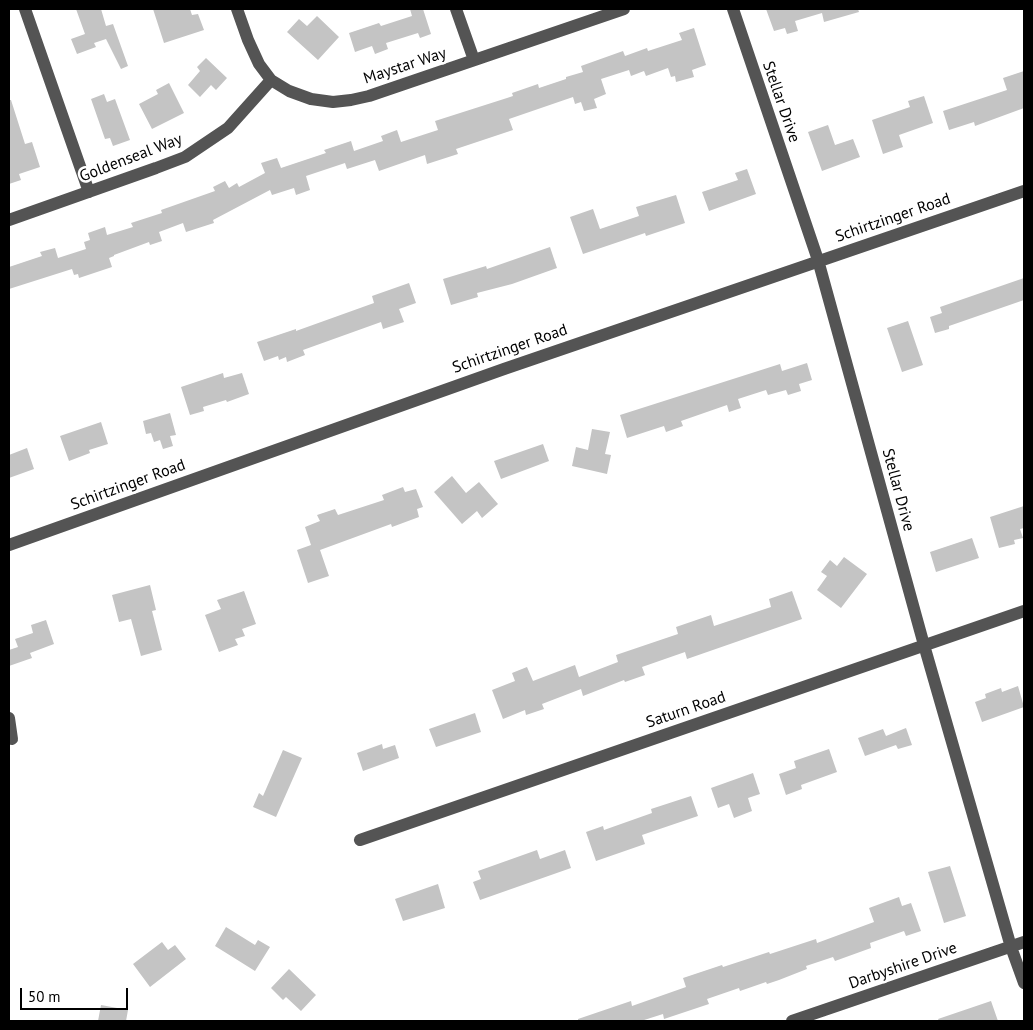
<!DOCTYPE html>
<html>
<head>
<meta charset="utf-8">
<style>
	body { margin:0 }
	#map { position:relative; width:1033px; height:1030px; overflow:hidden; background:#fff; font-family:"PT Sans",sans-serif }
	canvas { display:block }
	.frame { position:absolute; inset:0; border:10px solid #000; pointer-events:none }
	.scale { position:absolute; left:20px; top:988px; width:108px; height:22px; box-sizing:border-box; border:2px solid #000; border-top:0; padding-left:6px; font-size:15px; line-height:18px; white-space:nowrap; color:#000; -webkit-text-stroke:4px #fff; paint-order:stroke }
</style>
</head>
<body>
<div id="map">
<canvas width="1033" height="1030"></canvas>
<div class="frame"></div>
<div class="scale">50 m</div>
</div>
<script>
const g = document.querySelector('canvas').getContext('2d');
g.lineJoin = 'round';
function fill(path, color) { g.fillStyle = color; g.fill(path, 'evenodd'); }
const toPath = rows => new Path2D(rows.map(r => 'M' + r).join(''));
function strokePath(path, color, width, dash) { g.strokeStyle = color; g.lineWidth = width; g.lineCap = dash ? 'butt' : 'round'; g.setLineDash(dash || []); g.stroke(path); }
function label(font, color, halo, rows, align = 'center') {
  g.font = font + ' "PT Sans",sans-serif'; g.lineWidth = 5; g.setLineDash([]); g.textBaseline = 'middle'; g.strokeStyle = halo; g.fillStyle = color; for (const [text, x, y, turn = 0] of rows) {
    g.save(); g.translate(x, y); g.rotate((+turn || 0) * Math.PI / 180); g.textAlign = isNaN(turn) ? turn : align; if (halo) g.strokeText(text, 0, 0); g.fillText(text, 0, 0); g.restore();
  }
}
fill(toPath([
	[76,9,101,9,106,26,113,24,128,66,121,69,106,39,94,43,96,47,77,54,71,39,85,34],
	[153,9,190,9,192,15,198,14,204,30,164,43],
	[410,9,423,9,431,34,420,38,418,33,386,43,388,49,375,54,372,46,355,52,349,33,379,23,381,26,412,16],
	[766,9,858,9,859,12,824,22,822,13,795,21,798,31,787,34,785,28,774,31],
	[317,16,339,37,318,60,287,32,299,19,307,26],
	[694,28,706,65,692,70,694,77,676,82,675,76,671,77,668,68,646,76,644,71,631,76,629,70,601,79,606,94,594,99,597,108,584,111,581,102,575,104,573,97,509,119,513,130,456,149,458,154,427,164,425,155,379,171,375,160,347,169,345,163,306,176,310,190,296,195,294,188,272,195,270,190,213,220,214,223,186,232,183,223,159,232,162,241,150,245,149,242,114,255,114,256,109,258,112,267,79,278,78,274,74,275,72,269,9,289,9,267,42,256,40,252,55,248,58,258,86,249,84,242,90,240,88,233,105,227,107,235,133,227,131,223,162,213,161,210,215,191,213,187,225,181,229,188,237,183,239,187,265,173,261,163,277,158,281,168,326,153,324,150,351,141,354,151,383,141,381,136,397,130,401,142,438,130,435,121,507,98,513,96,512,93,538,84,539,88,566,79,566,77,583,72,581,66,623,51,625,56,647,48,648,51,682,40,679,33],
	[206,58,227,78,216,90,211,85,200,97,188,85,200,71,197,67],
	[1024,71,1024,108,975,126,974,122,949,130,943,111,1007,90,1003,78],
	[169,83,184,113,152,129,139,104,158,94,156,90],
	[104,94,107,102,115,99,130,140,113,146,110,138,105,139,91,99],
	[924,96,933,123,899,135,903,147,883,154,872,120,910,107,908,101],
	[9,100,11,100,25,144,32,142,40,167,19,174,21,180,9,184],
	[828,125,835,145,853,139,860,157,822,171,808,132],
	[747,169,756,194,709,211,702,192,738,180,735,173],
	[676,195,685,223,646,236,645,233,583,254,570,217,593,209,600,229,639,216,636,207],
	[550,247,557,268,512,284,477,293,478,297,451,305,443,279,486,266,487,269],
	[1024,278,1024,300,949,326,949,329,935,333,930,317,942,313,940,307],
	[409,283,416,303,399,309,404,322,383,329,381,322,303,350,305,355,287,362,286,357,279,360,278,356,264,361,257,342,296,329,296,331,374,303,372,296],
	[908,321,923,365,902,372,887,328],
	[807,363,812,380,799,384,801,391,788,395,786,390,768,395,766,390,738,399,741,408,729,412,727,405,681,421,683,426,666,432,664,426,627,438,620,415,780,364,782,371],
	[223,373,224,378,242,373,249,394,227,402,226,400,203,407,204,411,190,415,181,387],
	[170,413,176,435,170,436,173,446,163,449,160,440,154,442,151,433,146,434,143,421],
	[101,422,108,444,89,450,90,453,69,461,60,436],
	[592,429,610,432,605,454,611,455,607,474,572,466,576,447,588,450],
	[543,444,549,461,501,479,494,461],
	[27,448,34,469,9,478,9,455],
	[452,476,466,493,479,482,498,504,482,518,477,511,462,524,434,492],
	[403,487,405,492,416,489,423,507,417,509,419,517,392,527,391,524,320,550,329,576,308,583,297,550,311,545,305,527,320,521,317,515,335,509,338,515,384,500,382,495],
	[1024,506,1024,528,1020,529,1023,538,1014,540,1015,544,999,548,990,517],
	[972,538,979,558,936,572,930,552],
	[844,557,867,574,841,608,817,590,827,576,821,572,830,560,837,566],
	[150,585,156,610,152,611,162,650,141,656,131,619,119,622,112,595],
	[244,591,256,624,242,629,245,636,235,639,238,645,219,652,205,615,221,609,217,600],
	[792,591,802,619,687,659,685,652,642,667,645,675,625,682,624,680,583,696,581,689,542,704,544,709,526,715,525,710,503,719,492,690,515,681,512,673,527,667,533,681,575,665,579,677,618,662,616,655,678,634,676,627,711,615,714,626,771,607,769,599],
	[46,620,54,644,30,653,32,658,9,666,9,650,18,647,15,639,33,633,31,625],
	[1018,686,1024,707,982,722,975,702,986,698,985,694,1001,688,1002,692],
	[475,713,481,732,436,747,429,729],
	[906,728,912,745,898,749,896,745,865,756,858,738,883,729,886,736],
	[382,744,383,749,395,745,399,758,363,771,357,753],
	[829,749,837,772,801,785,802,789,786,795,779,774,796,768,794,761],
	[283,750,302,758,276,817,253,807,259,793,263,796],
	[753,773,760,794,748,798,752,811,734,818,729,804,718,808,711,788],
	[691,796,698,816,642,835,645,844,596,861,586,832,603,826,604,830,652,813,651,809],
	[537,850,540,859,565,850,571,868,480,900,473,882,481,879,478,871],
	[950,866,966,916,944,923,928,872],
	[438,884,445,908,403,921,395,899],
	[899,897,902,906,911,903,921,931,906,936,904,931,870,943,871,948,835,961,833,957,806,966,807,969,779,980,767,984,766,982,740,991,739,988,707,999,709,1004,664,1019,663,1014,641,1021,578,1021,578,1019,631,1001,632,1006,686,987,683,978,722,965,723,967,769,952,770,954,816,939,817,943,874,922,869,908],
	[226,927,255,945,258,940,270,947,255,971,215,946],
	[162,942,168,950,175,945,186,959,150,987,133,964],
	[289,969,316,995,301,1011,286,997,283,1000,271,988],
	[991,1001,998,1021,939,1021,938,1019],
	[101,1005,128,1010,126,1021,98,1021]
]), '#c4c4c4');
strokePath(toPath([
	[25,9,89,192],
	[237,9,248,40,259,64,271,80,289,91,311,99,333,102,351,100,369,96,624,9],
	[456,9,474,60],
	[733,9,818,260,924,645,1011,947,1024,983],
	[9,220,156,168,185,157,228,128,271,80],
	[9,545,504,369,1024,191],
	[9,718,12,739],
	[360,840,1024,611],
	[792,1021,1024,942]
]), '#545454', 12);
label('16px', '#000', '#fff', [
	["Maystar Way",405,66,-18],
	["Stellar Drive",781,102,71],
	["Goldenseal Way",131,158,-21],
	["Schirtzinger Road",893,218,-19],
	["Schirtzinger Road",510,349,-19],
	["Schirtzinger Road",128,485,-20],
	["Stellar Drive",898,490,75],
	["Saturn Road",686,710,-19],
	["Darbyshire Drive",903,966,-19]
]);
</script>
</body>
</html>
